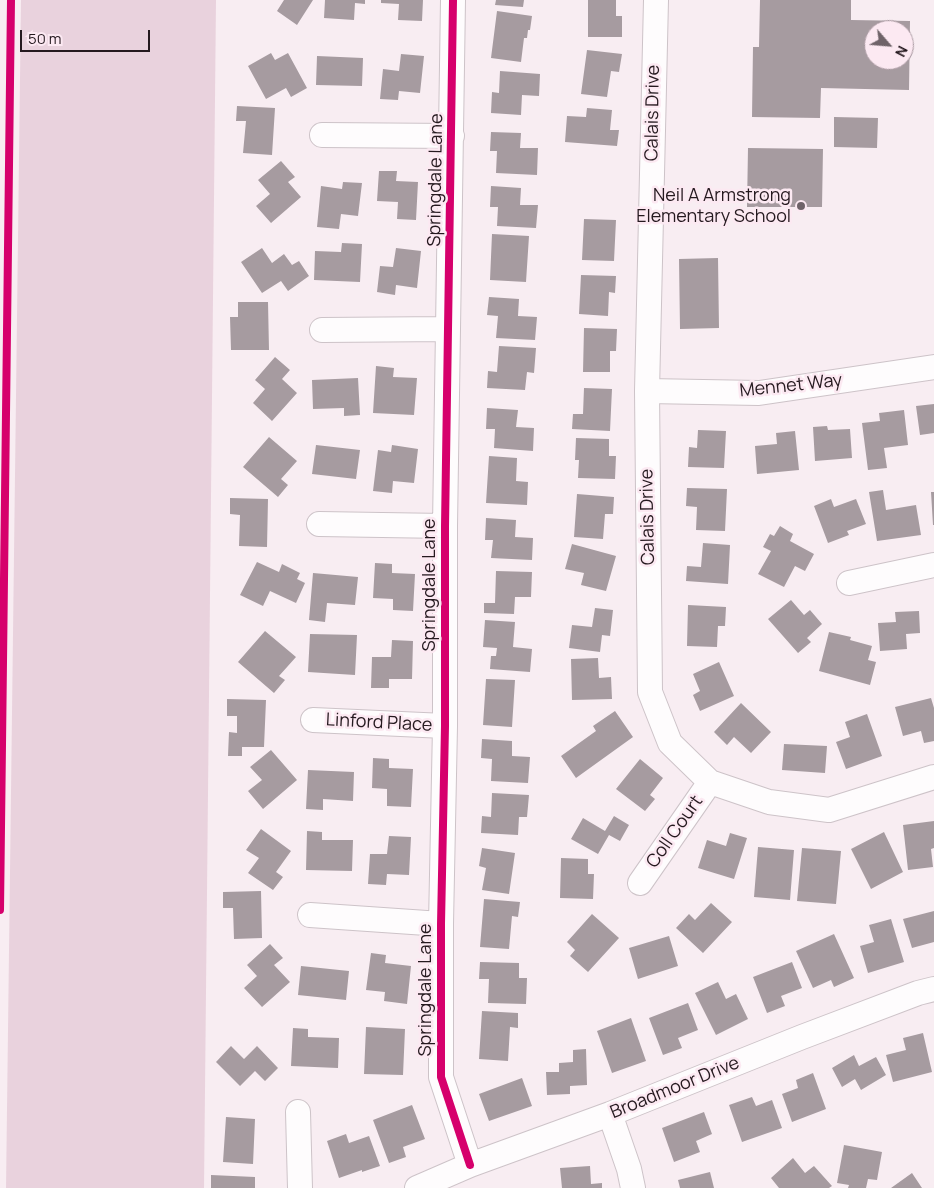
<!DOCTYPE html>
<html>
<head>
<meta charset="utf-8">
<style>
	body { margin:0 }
	#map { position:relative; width:934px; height:1188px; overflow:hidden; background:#f8edf2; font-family:Manrope,sans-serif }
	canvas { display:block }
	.north { position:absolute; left:864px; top:20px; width:50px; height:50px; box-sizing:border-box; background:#fce9f2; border:1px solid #a6969e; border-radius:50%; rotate:117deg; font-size:14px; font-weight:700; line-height:20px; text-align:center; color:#25191f }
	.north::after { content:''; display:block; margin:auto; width:18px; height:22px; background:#6f6369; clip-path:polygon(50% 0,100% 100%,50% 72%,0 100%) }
	.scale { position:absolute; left:20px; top:30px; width:130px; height:22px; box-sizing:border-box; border:2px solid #25191f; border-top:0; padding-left:6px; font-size:15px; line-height:18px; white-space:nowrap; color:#25191f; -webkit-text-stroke:4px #fce9f2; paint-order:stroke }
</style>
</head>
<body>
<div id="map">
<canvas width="934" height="1188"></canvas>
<div class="north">N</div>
<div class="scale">50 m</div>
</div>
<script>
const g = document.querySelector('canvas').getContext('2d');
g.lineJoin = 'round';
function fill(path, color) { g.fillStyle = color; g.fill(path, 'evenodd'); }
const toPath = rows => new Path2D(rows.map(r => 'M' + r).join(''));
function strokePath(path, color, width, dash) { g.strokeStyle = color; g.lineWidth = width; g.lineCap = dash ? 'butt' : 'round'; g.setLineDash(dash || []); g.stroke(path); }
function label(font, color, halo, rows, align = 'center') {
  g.font = font + ' Manrope,sans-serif'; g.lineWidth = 5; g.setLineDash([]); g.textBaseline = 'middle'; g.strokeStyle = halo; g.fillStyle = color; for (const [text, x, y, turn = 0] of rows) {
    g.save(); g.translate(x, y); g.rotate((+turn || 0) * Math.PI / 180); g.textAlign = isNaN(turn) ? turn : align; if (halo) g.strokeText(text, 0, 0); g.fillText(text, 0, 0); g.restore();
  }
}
fill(toPath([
	[21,0,216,0,204,1188,6,1188]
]), '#e9d2dd');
fill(toPath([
	[284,0,313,0,297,25,277,11],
	[325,0,365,0,365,4,355,3,354,20,324,18],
	[381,0,423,0,422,21,398,20,399,4,381,3],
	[496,0,524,0,523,7,495,5],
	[588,0,616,0,616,16,622,16,622,37,588,37],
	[760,0,851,0,851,20,910,21,909,90,821,88,820,118,752,117,753,47,759,47],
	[874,30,904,30,904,60,874,60],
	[497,11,532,16,530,30,528,30,527,38,524,38,521,62,491,58],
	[587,50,622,54,619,72,611,71,607,97,581,94],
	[271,53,275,60,288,53,307,88,291,97,286,88,266,99,248,66],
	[401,54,424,56,420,93,399,91,398,100,380,99,383,69,399,71],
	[317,56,363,58,362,86,316,85],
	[500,71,540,74,539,96,522,95,521,115,491,113,492,92,499,93],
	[237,106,275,108,272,155,243,153,246,121,236,121],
	[587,108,612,110,610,130,619,130,617,146,565,142,567,116,586,117],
	[834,117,878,118,877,148,834,147],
	[491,132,521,133,520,148,538,148,537,175,496,173,497,151,490,151],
	[748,148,823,149,822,207,747,207],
	[281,161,295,177,288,182,301,197,271,223,256,206,270,194,258,180],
	[379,171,397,171,396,181,418,182,416,220,397,219,398,202,377,201],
	[343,182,362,183,358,216,341,214,339,229,317,227,321,186,342,189],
	[491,186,521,188,520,205,538,205,536,228,497,226,498,207,490,207],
	[584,219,616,220,614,261,582,260],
	[492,234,529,236,526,282,490,280],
	[342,243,362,244,360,282,314,280,315,251,341,252],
	[262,248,272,263,284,254,292,265,299,261,309,276,288,291,281,281,262,293,241,262],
	[396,248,421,251,417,288,396,285,395,295,377,292,380,266,393,267],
	[718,258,719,328,680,329,679,259],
	[581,275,616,276,615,293,609,292,608,316,579,314],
	[489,297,519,299,518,316,537,317,535,340,496,338,498,316,487,315],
	[238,302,268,302,269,350,231,350,230,317,238,317],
	[584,328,617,329,616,351,610,351,610,372,583,372],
	[499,346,536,348,534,373,527,372,525,390,487,388,488,371,497,372],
	[275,357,290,370,282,379,297,393,272,421,253,403,265,389,255,380],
	[376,366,394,368,393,377,417,378,414,415,373,413],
	[358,378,360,415,344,416,344,408,313,409,312,380],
	[584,388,612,389,610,431,572,429,573,414,583,414],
	[934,404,934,433,920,435,916,406],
	[487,408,518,410,516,427,534,428,533,451,494,448,495,429,486,429],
	[904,410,908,445,884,448,887,468,868,470,862,423,880,421,879,413],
	[827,426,828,430,850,429,852,458,815,461,813,427],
	[698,430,726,431,724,468,688,467,689,447,697,448],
	[795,431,799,470,757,474,755,446,777,444,776,433],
	[269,437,297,461,281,479,288,485,278,497,243,467],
	[576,438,609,439,609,456,616,456,615,479,578,478,579,460,575,460],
	[316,445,360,450,356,479,312,474],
	[392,445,418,449,414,483,393,481,392,493,373,491,378,450,391,452],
	[489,456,517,458,516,481,528,482,527,505,486,503],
	[687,488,727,489,725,531,696,530,697,507,686,506],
	[883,490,886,510,916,505,921,535,877,541,869,492],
	[931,492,934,492,934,525,933,525],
	[577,494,614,497,613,514,605,514,603,539,574,537],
	[230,498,268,499,267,547,239,546,240,515,230,514],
	[831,499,834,507,856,499,866,524,847,531,849,535,828,543,814,506],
	[486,518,516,520,515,537,533,538,532,560,491,558,493,540,485,540],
	[780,526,793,534,790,541,814,554,805,571,795,566,784,587,758,574,771,551,763,547,770,534,774,536],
	[703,543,730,545,728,584,686,581,687,566,701,567],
	[572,544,616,556,606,591,581,585,584,573,565,569],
	[257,562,279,572,282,564,300,573,297,579,305,583,296,603,270,591,263,606,240,595],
	[375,563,392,564,392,573,415,574,413,611,393,610,393,599,373,598],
	[496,571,532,572,531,597,515,597,514,614,484,613,484,603,495,603],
	[313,573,358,577,355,605,327,603,325,622,309,620],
	[791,600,804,615,810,610,822,624,807,638,811,642,798,653,768,619],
	[688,605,726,607,725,626,718,626,717,647,687,646],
	[595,608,613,610,610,636,602,635,600,652,569,648,572,625,592,627],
	[919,611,920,633,906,634,907,649,880,651,878,623,896,622,895,612],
	[485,620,515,622,513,647,532,649,530,672,490,669,491,656,496,656,497,648,483,647],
	[265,631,296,657,279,676,285,680,274,693,238,662],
	[829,632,851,637,850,640,872,646,868,660,876,662,870,685,819,671],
	[310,634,357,635,355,675,308,672],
	[392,640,413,641,412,679,389,679,389,688,371,688,372,657,391,657],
	[598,658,599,678,611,677,612,699,572,700,571,659],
	[719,662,734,696,700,711,693,695,700,691,693,674],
	[486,679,515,680,512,727,483,725],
	[931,698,934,708,934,741,924,743,921,731,903,736,895,707],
	[227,699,266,700,264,747,242,747,242,756,228,756,229,732,237,733,237,716,227,716],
	[741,703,771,732,751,753,734,737,727,745,714,732],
	[615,711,633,737,576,778,561,756,596,731,593,726],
	[867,714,882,756,846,769,836,742,850,737,845,722],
	[482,739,512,741,512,756,530,757,528,783,491,781,492,759,481,758],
	[784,744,827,746,825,773,782,770],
	[271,750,297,780,263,809,248,791,262,780,250,767],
	[373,758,389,759,389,768,413,769,411,807,387,806,387,789,372,788],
	[640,759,663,778,650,795,655,799,645,811,616,789],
	[308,770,354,772,353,801,323,799,323,810,306,809],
	[492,793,529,795,527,817,519,817,518,835,481,833,482,816,491,817],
	[614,816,629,825,620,841,609,835,598,854,571,839,583,818,605,831],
	[934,821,934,848,931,849,933,867,908,870,903,825],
	[261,829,291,851,276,872,283,877,273,890,248,873,259,858,246,850],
	[307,831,322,832,322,840,353,840,352,871,306,870],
	[884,832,903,872,871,889,851,849],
	[730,833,747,838,734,879,698,868,707,840,726,846],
	[389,836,411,837,409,875,387,874,386,885,368,884,370,854,387,854],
	[758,847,794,850,790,900,754,897],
	[482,848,515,853,509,894,482,890,486,868,479,866],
	[802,848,841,851,836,904,797,901],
	[561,858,588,859,588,874,594,874,593,899,560,898],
	[261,891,262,938,234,939,233,908,223,908,223,892],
	[484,899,520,902,518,917,512,916,509,949,480,947],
	[711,903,732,922,703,953,676,928,689,914,695,920],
	[934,911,934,942,912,948,903,919],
	[592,914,619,938,588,972,570,956,575,950,567,942],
	[891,919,904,962,868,973,860,946,874,942,869,925],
	[834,934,854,978,834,987,831,980,813,988,796,951],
	[669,936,678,966,638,979,629,948],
	[270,944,283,958,274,965,290,982,262,1007,244,988,257,976,247,965],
	[371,953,386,955,385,963,411,966,407,1004,384,1001,385,992,366,990],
	[480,962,519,963,519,978,527,978,526,1004,488,1003,489,979,479,979],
	[792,962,802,988,781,996,785,1006,767,1013,753,977],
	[301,966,349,971,346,1000,298,995],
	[718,982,726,999,736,994,748,1019,716,1035,695,993],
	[688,1003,698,1030,678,1038,682,1048,663,1055,649,1018],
	[482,1011,518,1013,518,1028,510,1027,508,1061,479,1059],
	[631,1018,646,1061,612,1073,597,1031],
	[366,1027,405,1029,403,1075,364,1074],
	[293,1028,308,1029,308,1037,339,1038,338,1068,291,1066],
	[923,1033,932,1072,893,1082,886,1055,906,1050,903,1038],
	[231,1046,244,1059,257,1046,278,1068,265,1081,255,1071,240,1086,216,1062],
	[586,1049,587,1085,570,1086,570,1094,547,1095,546,1072,559,1072,559,1063,573,1062,573,1050],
	[854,1055,859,1066,876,1057,886,1075,861,1090,855,1079,842,1087,832,1068],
	[813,1073,826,1109,792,1122,782,1094,798,1088,796,1080],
	[522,1078,532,1106,489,1121,479,1094],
	[752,1097,756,1106,772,1100,782,1128,742,1142,729,1105],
	[412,1105,425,1139,403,1147,406,1157,389,1163,373,1120],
	[704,1112,712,1134,696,1141,700,1152,674,1162,662,1128],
	[226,1117,255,1119,253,1164,223,1162],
	[346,1134,349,1143,369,1136,380,1166,362,1172,362,1170,339,1178,327,1141],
	[844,1145,882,1152,877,1180,868,1179,866,1188,848,1188,849,1185,837,1183],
	[793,1158,805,1173,814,1166,832,1186,829,1188,779,1188,771,1178],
	[590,1166,591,1184,602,1183,602,1188,562,1188,560,1168],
	[710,1172,714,1188,680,1188,678,1180],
	[912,1173,922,1188,891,1188],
	[211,1175,255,1177,255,1188,211,1188]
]), '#a69ba0');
const minor = toPath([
	[453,0,445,526,445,726,441,924,441,1077,470,1165],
	[656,0,647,391,650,692,670,743,710,782,769,802,829,810,934,777],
	[322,135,452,136],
	[322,330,448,329],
	[647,391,759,393,934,367],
	[319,524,445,526],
	[849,583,934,565],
	[313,720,445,726],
	[640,883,710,782],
	[310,915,441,924],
	[298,1112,300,1188],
	[610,1114,629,1169,633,1188],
	[417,1188,470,1165,610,1114,802,1037,918,993,934,989]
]);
strokePath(minor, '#cdc3c8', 26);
strokePath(minor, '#fefcfd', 24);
strokePath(toPath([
	[453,0,445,526,445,726,441,924,441,1077,470,1165],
	[0,910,11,0]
]), '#d6006c', 8);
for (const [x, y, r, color] of [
	[801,206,5,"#6f6369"]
]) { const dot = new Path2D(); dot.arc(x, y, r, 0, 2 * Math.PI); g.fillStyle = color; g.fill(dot); strokePath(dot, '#fce9f2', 2); }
label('18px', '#25191f', '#fce9f2', [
	["Calais Drive",653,113,-89],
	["Springdale Lane",436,180,-89],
	["Mennet Way",791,386,-6],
	["Calais Drive",648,517,-91],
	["Springdale Lane",430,585,-90],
	["Linford Place",379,723,3],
	["Coll Court",675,832,-55],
	["Springdale Lane",426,990,-90],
	["Broadmoor Drive",675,1088,-22]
]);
label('18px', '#25191f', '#fce9f2', [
	["Neil A Armstrong",791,196],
	["Elementary School",791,217]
], 'right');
</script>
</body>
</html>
